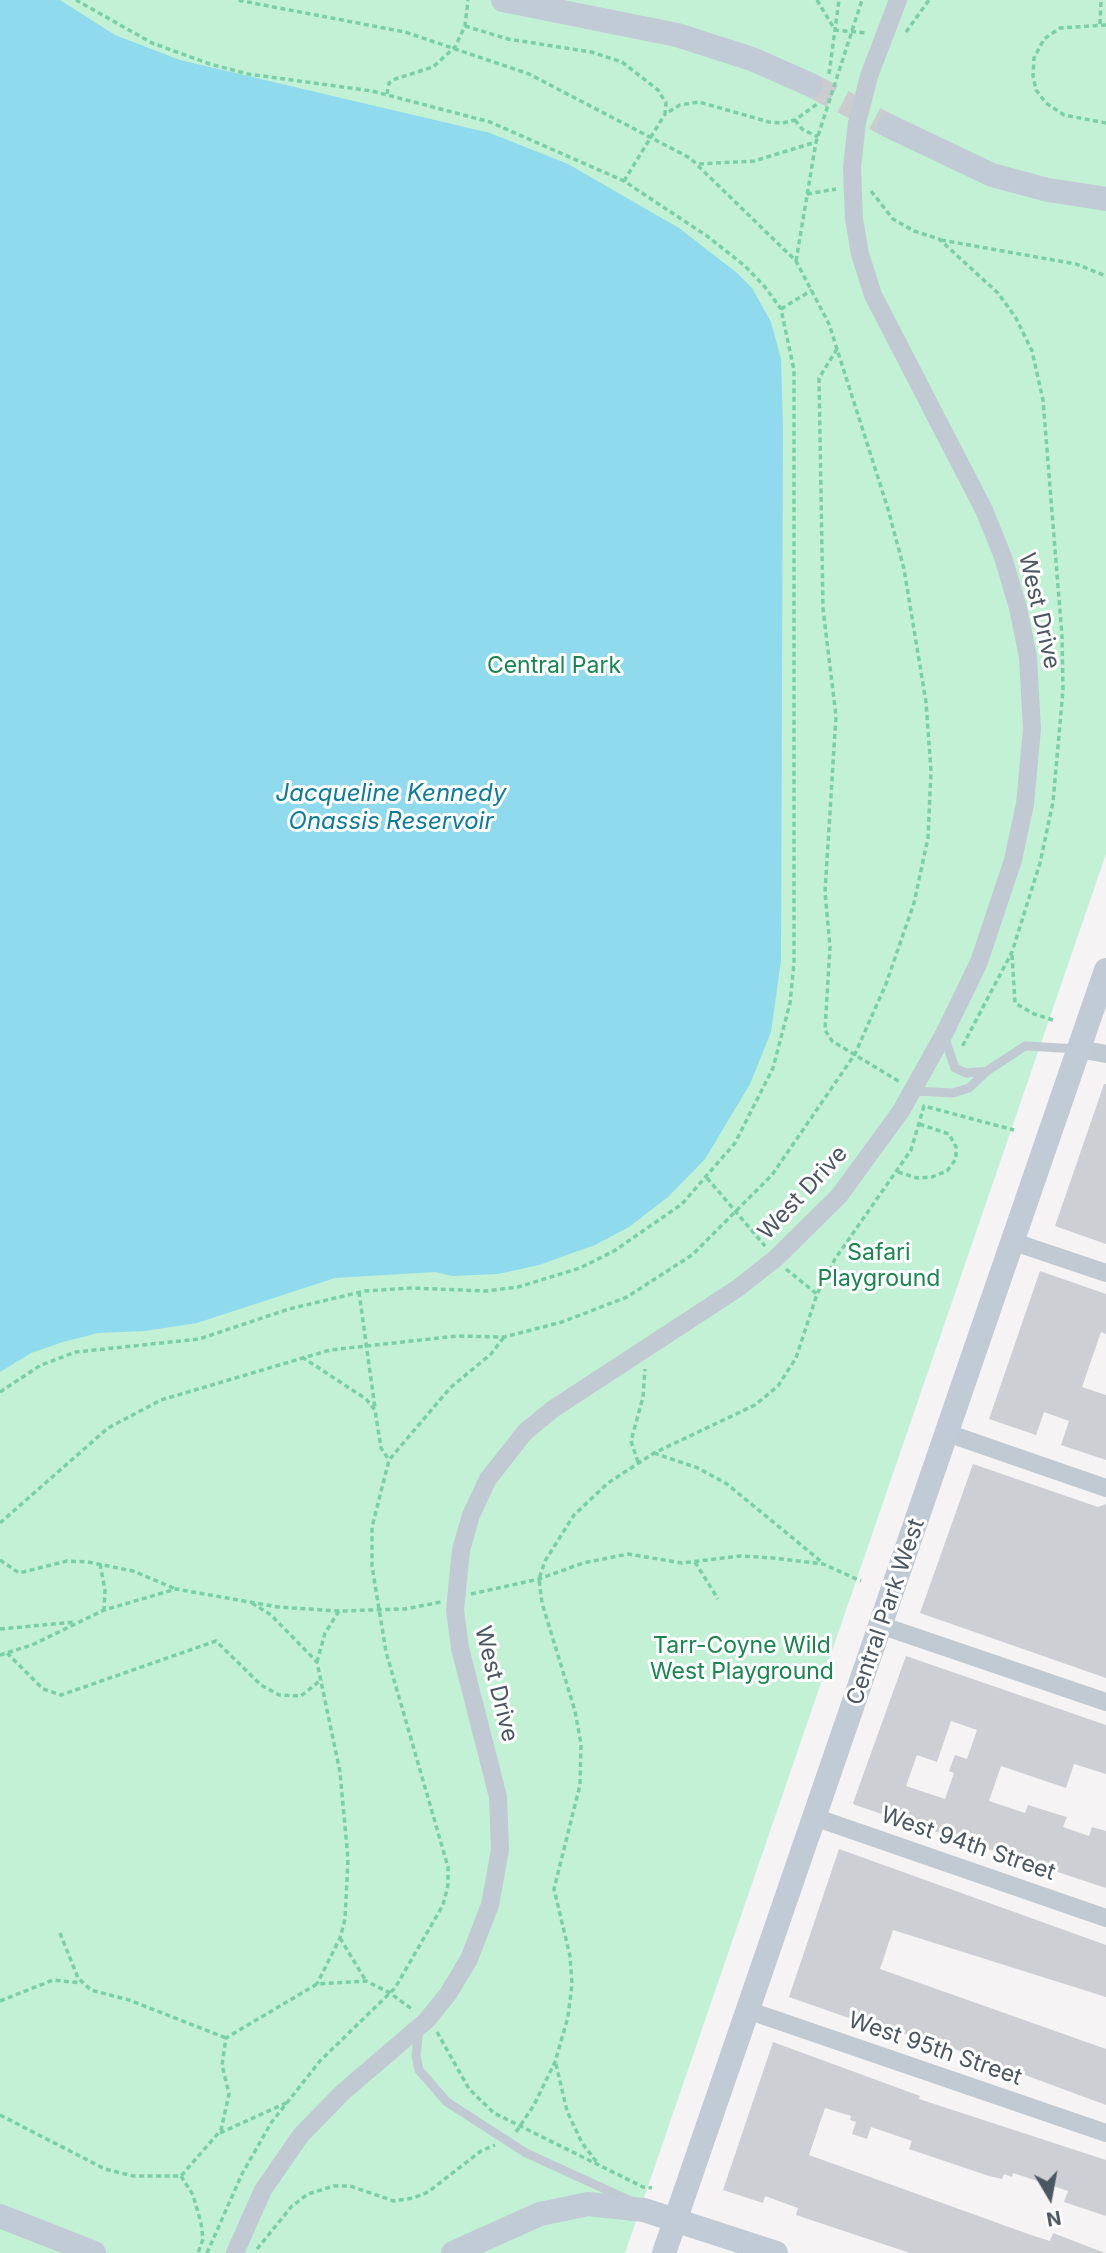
<!DOCTYPE html>
<html>
<head>
<meta charset="utf-8">
<style>
	body { margin:0 }
	#map { position:relative; width:1106px; height:2253px; overflow:hidden; background:#f5f3f3; font-family:Inter,sans-serif }
	canvas { display:block }
	.north { position:absolute; left:1015px; top:2162px; width:70px; height:70px; -webkit-text-stroke:5px #fff; paint-order:stroke; rotate:170deg; font-size:19px; font-weight:700; line-height:28px; text-align:center; color:#4a5661 }
	.north::after { content:''; display:block; margin:auto; width:24px; height:32px; background:#4a5661; clip-path:polygon(50% 0,100% 100%,50% 72%,0 100%) }
</style>
</head>
<body>
<div id="map">
<canvas width="1106" height="2253"></canvas>
<div class="north">N</div>
</div>
<script>
const g = document.querySelector('canvas').getContext('2d');
g.lineJoin = 'round';
function fill(path, color) { g.fillStyle = color; g.fill(path, 'evenodd'); }
const toPath = rows => new Path2D(rows.map(r => 'M' + r).join(''));
function strokePath(path, color, width, dash) { g.strokeStyle = color; g.lineWidth = width; g.lineCap = dash ? 'butt' : 'round'; g.setLineDash(dash || []); g.stroke(path); }
function label(font, color, halo, rows, align = 'center') {
  g.font = font + ' Inter,sans-serif'; g.lineWidth = 6; g.setLineDash([]); g.textBaseline = 'middle'; g.strokeStyle = halo; g.fillStyle = color; for (const [text, x, y, turn = 0] of rows) {
    g.save(); g.translate(x, y); g.rotate((+turn || 0) * Math.PI / 180); g.textAlign = isNaN(turn) ? turn : align; if (halo) g.strokeText(text, 0, 0); g.fillText(text, 0, 0); g.restore();
  }
}
fill(toPath([
	[0,0,1106,0,1106,854,625,2253,0,2253]
]), '#c3f1d5');
fill(toPath([
	[0,0,60,0,115,35,180,60,490,133,568,164,679,228,737,273,752,288,771,322,781,359,783,427,781,961,771,1032,750,1084,705,1159,668,1197,629,1227,595,1245,539,1265,498,1274,452,1276,435,1272,335,1278,197,1323,145,1331,98,1333,63,1342,31,1353,0,1372]
]), '#90daee');
fill(toPath([
	[1104,1084,1106,1084,1106,1244,1055,1226],
	[1040,1271,1106,1294,1106,1334,1101,1332,1082,1387,1106,1395,1106,1460,1061,1445,1069,1421,1044,1412,1036,1435,989,1419],
	[973,1464,1098,1507,1106,1504,1106,1678,920,1613],
	[906,1656,1106,1725,1106,1774,1074,1764,1066,1788,1001,1766,989,1801,1025,1813,1028,1805,1060,1815,1067,1817,1063,1827,1089,1836,1092,1827,1106,1831,1106,1888,855,1805,853,1803],
	[951,1721,977,1730,967,1759,955,1755,949,1771,954,1773,945,1799,906,1786,917,1755,937,1762],
	[839,1849,1106,1945,1106,1997,893,1930,880,1969,1106,2049,1106,2105,914,2034,914,2037,867,2021,866,2024,789,1997],
	[773,2042,920,2096,919,2099,1106,2160,1106,2216,1064,2202,1068,2191,1013,2173,1012,2177,1004,2174,1002,2179,989,2176,909,2149,912,2141,871,2127,867,2139,852,2134,856,2122,850,2120,851,2116,825,2108,809,2155,1031,2235,1050,2241,1053,2233,1105,2253,910,2253,796,2215,798,2208,765,2196,763,2203,723,2190]
]), '#cdcfd5');
strokePath(toPath([
	[811,85,889,126]
]), '#caccce', 24, [24, 12]);
strokePath(toPath([
	[817,0,835,30,867,33],
	[1100,24,1101,0],
	[1106,25,1060,28,1044,39,1034,58,1033,76,1036,90,1046,103,1064,115,1106,123],
	[465,26,508,39,591,52,622,62,658,90,666,103,665,114,680,105,699,102,769,122,783,123,795,120,817,104],
	[906,32,929,0],
	[829,74,839,0],
	[387,94,389,83,395,79,433,67,455,47,465,26,468,0],
	[795,120,802,129,818,137],
	[699,164,754,161,816,142],
	[871,191,893,219,914,231,939,239,998,293,1016,318,1032,351,1043,400,1062,636,1063,690,1053,802,1040,863,1012,952,962,1047],
	[807,194,836,189],
	[941,240,1076,264,1106,276],
	[796,261,816,142,862,0],
	[781,309,812,290],
	[837,349,819,378,823,609,836,716,825,892,830,947,825,1030,832,1041,900,1082],
	[1012,955,1015,1003,1034,1014,1053,1020],
	[898,1172,917,1178,932,1177,947,1171,956,1159,956,1147,949,1134,919,1124],
	[707,1178,765,1246],
	[786,1269,817,1294],
	[359,1292,375,1408],
	[302,1357,366,1399,375,1410,381,1448,389,1460],
	[0,1392,41,1365,76,1352,199,1339,289,1309,365,1291,411,1288,486,1291,518,1287,580,1268,614,1251,682,1204,735,1143,773,1068,790,1003,794,963,794,370,781,309,765,287,745,266,707,236,624,181,490,122,372,91,248,74,210,64,152,43,76,0],
	[654,1453,698,1468,727,1484,823,1563],
	[638,1462,631,1441,643,1397,645,1369],
	[0,1523,108,1428,161,1400,330,1350,457,1336,504,1337,562,1322,627,1297,692,1255,772,1175,855,1054,886,984,914,903,928,838,931,771,926,702,904,569,888,509,829,324,796,261,690,158,529,74,405,32,237,0],
	[0,1560,19,1573,67,1561,88,1562,133,1571,176,1589],
	[695,1562,718,1599],
	[100,1564,105,1590,104,1610],
	[471,1594,539,1579,583,1563,628,1554,682,1563,740,1556,773,1558,823,1564,861,1581],
	[252,1603,271,1615,317,1662,340,1772,348,1859,345,1919,340,1938,317,1984],
	[0,1629,75,1622],
	[7,1653,43,1689,61,1695,216,1641,261,1685,279,1695,301,1696,322,1679],
	[0,1655,32,1645,104,1610,176,1589,278,1607,339,1611,405,1609,441,1602],
	[317,1662,325,1633,339,1611],
	[60,1933,78,1978,91,1990,129,2000,226,2038],
	[340,1938,366,1981],
	[0,2001,53,1980,81,1983],
	[437,2032,469,2089,494,2113,643,2187,652,2188],
	[556,2064,567,2111,582,2143,599,2165],
	[0,2115,105,2169,133,2176,181,2176,221,2130,229,2094,222,2065,226,2038,317,1984,366,1981,390,1993,413,2010],
	[516,2132,534,2105,555,2062,568,2017,572,1984,570,1956,554,1889,580,1785,581,1744,575,1711,542,1603,539,1579,545,1561,574,1515,608,1483,654,1453,755,1405,778,1386,796,1358,817,1294,835,1259,911,1150,924,1106,1014,1130],
	[220,2133,286,2103],
	[181,2176,193,2195,201,2223,203,2239,198,2253],
	[257,2249,292,2206,308,2194,334,2186,350,2186,394,2201,413,2198,428,2192,481,2151,495,2145],
	[207,2253,242,2174,271,2123,320,2061,395,1988,443,1905,448,1885,448,1867,386,1652,372,1566,372,1527,389,1460,450,1388,491,1354,504,1337]
]), '#7ad0a6', 3.5, [5, 3.5]);
strokePath(toPath([
	[945,1039,955,1068,966,1073,987,1071],
	[914,1091,953,1093,969,1088,987,1071,1025,1046,1078,1049],
	[419,2029,416,2056,419,2070,447,2102,526,2153,631,2201]
]), '#c1cad2', 9);
strokePath(toPath([
	[1078,1049,1106,1054],
	[1014,1242,1106,1273],
	[947,1433,1106,1488],
	[880,1625,1106,1702],
	[814,1817,1106,1918],
	[747,2010,1106,2133],
	[235,2253,263,2190,301,2135,343,2092,426,2021,448,1994,469,1959,490,1905,500,1850,498,1797,460,1648,455,1610,461,1550,471,1515,488,1479,525,1432,553,1409,738,1288,776,1258,839,1196,901,1111,944,1034,979,962,1013,860,1025,804,1032,729,1028,657,1018,608,1003,557,984,510,873,295,860,254,854,219,852,167,857,123,869,76,898,0]
]), '#c1cad2', 18);
strokePath(toPath([
	[503,0,677,35,752,59,811,85],
	[889,126,992,175,1048,190,1106,199],
	[0,2216,94,2253],
	[453,2253,540,2214,588,2204,644,2210,776,2253],
	[664,2253,1106,970]
]), '#c1cbd6', 24);
strokePath(toPath([
	[624,181,665,114]
]), '#7ad0a6', 3.5, [5, 3.5]);
label('23px', '#4a5661', '#fff', [
	["West Drive",1039,611,77],
	["West Drive",803,1193,-47],
	["Central Park West",886,1612,-71],
	["West Drive",496,1684,76],
	["West 94th Street",968,1844,19],
	["West 95th Street",935,2049,19]
]);
label('23px', '#17864f', '#fff', [
	["Central Park",554,666],
	["Safari",879,1253],
	["Playground",879,1279],
	["Tarr-Coyne Wild",742,1646],
	["West Playground",742,1672]
]);
label('italic 24px', '#0c7c9b', '#fff', [
	["Jacqueline Kennedy",391,794],
	["Onassis Reservoir",391,822]
]);
</script>
</body>
</html>
